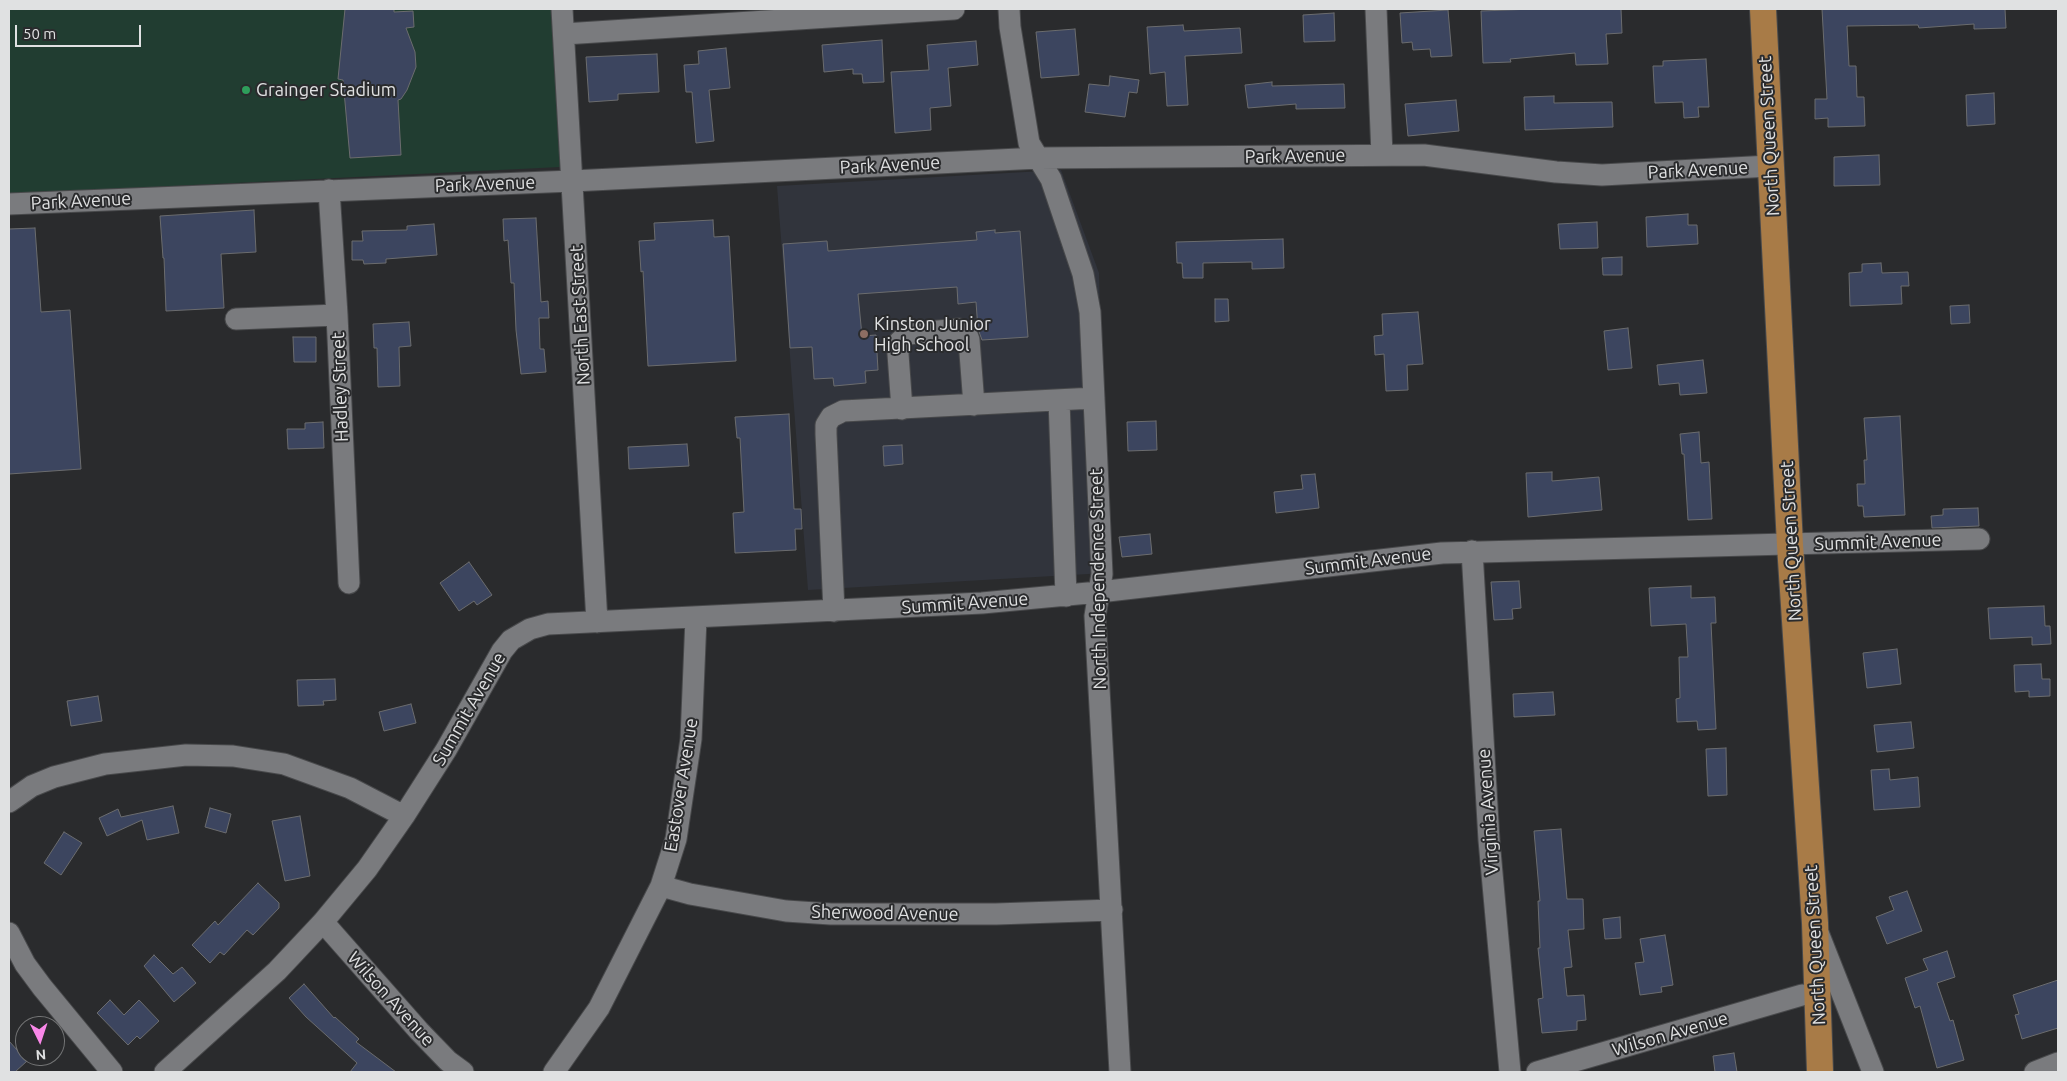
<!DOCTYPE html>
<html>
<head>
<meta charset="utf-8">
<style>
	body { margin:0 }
	#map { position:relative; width:2067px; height:1081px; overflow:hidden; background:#2a2b2d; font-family:Ubuntu,sans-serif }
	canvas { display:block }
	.frame { position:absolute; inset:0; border:10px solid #e0e1e2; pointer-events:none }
	.north { position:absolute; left:15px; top:1016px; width:50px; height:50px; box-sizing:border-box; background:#2a2b2d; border:1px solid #737475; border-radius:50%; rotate:176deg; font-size:14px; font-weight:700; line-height:20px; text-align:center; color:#e0e1e2 }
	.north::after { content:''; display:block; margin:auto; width:18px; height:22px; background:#f987e8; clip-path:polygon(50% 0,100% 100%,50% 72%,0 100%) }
	.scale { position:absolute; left:15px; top:25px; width:126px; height:22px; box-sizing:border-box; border:2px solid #e0e1e2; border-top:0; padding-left:6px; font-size:15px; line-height:18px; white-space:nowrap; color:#e0e1e2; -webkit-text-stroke:4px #2a2b2d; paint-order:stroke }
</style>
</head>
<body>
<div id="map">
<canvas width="2067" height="1081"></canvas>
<div class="frame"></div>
<div class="north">N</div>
<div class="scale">50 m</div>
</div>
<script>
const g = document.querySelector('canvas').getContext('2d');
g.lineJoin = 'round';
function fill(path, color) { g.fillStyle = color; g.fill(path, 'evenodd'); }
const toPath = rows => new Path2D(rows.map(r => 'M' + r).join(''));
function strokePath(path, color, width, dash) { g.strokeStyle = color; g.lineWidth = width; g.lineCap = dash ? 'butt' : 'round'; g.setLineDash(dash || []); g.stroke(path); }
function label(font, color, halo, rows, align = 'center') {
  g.font = font + ' Ubuntu,sans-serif'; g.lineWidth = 4; g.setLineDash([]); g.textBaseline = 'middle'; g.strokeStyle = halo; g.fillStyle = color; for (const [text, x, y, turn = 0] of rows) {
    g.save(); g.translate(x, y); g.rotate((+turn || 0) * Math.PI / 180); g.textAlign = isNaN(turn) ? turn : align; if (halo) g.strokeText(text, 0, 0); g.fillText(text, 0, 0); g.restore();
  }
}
fill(toPath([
	[1061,170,1099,273,1106,573,808,590,777,186]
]), '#31343c');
fill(toPath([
	[9,9,551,9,560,167,9,194]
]), '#213d31');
const building = toPath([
	[345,9,394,9,394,12,413,11,414,27,406,28,415,52,416,67,407,90,401,99,398,100,401,155,350,158,343,80,338,79,345,9],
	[1534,9,1621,9,1622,33,1606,34,1608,64,1576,65,1575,53,1510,59,1511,62,1483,63,1481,11,1534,9],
	[1822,9,2005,9,2006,28,1974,29,1974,24,1919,28,1918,25,1847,26,1849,66,1856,66,1857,97,1864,97,1865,126,1828,127,1828,118,1815,119,1815,99,1827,99,1822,9],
	[1448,10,1452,56,1431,57,1430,49,1413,50,1412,42,1402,43,1400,13,1448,10],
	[1334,13,1335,41,1304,42,1303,15,1334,13],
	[1183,25,1184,31,1240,28,1242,53,1185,56,1188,105,1167,106,1165,72,1150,74,1147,27,1183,25],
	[1075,29,1079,75,1041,78,1036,32,1075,29],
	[882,40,884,82,863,83,862,74,853,74,853,69,824,72,822,45,882,40],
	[976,41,978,65,948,68,951,106,930,108,931,130,895,133,891,72,929,70,927,45,976,41],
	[726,48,730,88,709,90,714,141,696,143,692,92,686,92,684,65,699,64,698,51,726,48],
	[657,54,659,92,618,94,618,100,589,102,586,57,657,54],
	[1706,59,1709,107,1698,107,1699,117,1684,118,1683,102,1655,103,1653,66,1663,66,1663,61,1706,59],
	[1110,76,1139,80,1137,93,1129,92,1125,117,1085,112,1089,84,1109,86,1110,76],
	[1272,82,1272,86,1344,84,1345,108,1296,109,1296,104,1248,108,1245,85,1272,82],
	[1994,93,1995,124,1967,126,1966,95,1994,93],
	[1554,96,1554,103,1612,102,1613,127,1525,130,1524,97,1554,96],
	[1456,100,1459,131,1408,136,1405,104,1456,100],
	[1879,155,1880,185,1834,186,1834,157,1879,155],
	[254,210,256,252,221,254,224,308,166,311,164,258,163,258,160,216,254,210],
	[1688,214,1688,225,1697,225,1698,244,1647,247,1646,217,1688,214],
	[536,218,541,302,548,301,549,318,539,318,540,349,544,349,546,372,521,374,516,330,514,283,511,283,508,240,504,241,503,219,536,218],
	[713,220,714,237,729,236,736,361,648,366,643,271,641,272,639,241,655,240,654,223,713,220],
	[1597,222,1598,248,1560,249,1558,224,1597,222],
	[434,224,437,255,386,259,386,263,364,264,363,260,352,260,352,241,363,241,362,231,407,230,407,226,434,224],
	[35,228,41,312,70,310,81,469,9,474,9,229,35,228],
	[995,230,995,233,1020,231,1028,337,982,340,978,329,976,302,958,304,957,287,858,294,862,336,876,335,878,370,865,371,866,383,834,386,833,378,814,379,812,347,790,348,783,244,827,241,828,251,977,240,976,232,995,230],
	[1283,239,1284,268,1252,269,1252,262,1203,263,1203,278,1183,278,1182,263,1177,263,1176,242,1283,239],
	[1622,257,1622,275,1603,275,1602,258,1622,257],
	[1881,263,1882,273,1908,272,1909,286,1901,286,1902,304,1850,306,1849,273,1862,272,1862,264,1881,263],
	[1215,299,1228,299,1229,321,1215,322,1215,299],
	[1969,305,1970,323,1951,324,1950,306,1969,305],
	[1418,312,1423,364,1407,365,1408,390,1386,391,1384,354,1375,355,1374,336,1383,335,1382,314,1418,312],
	[409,322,411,346,399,347,400,386,378,387,377,348,374,348,373,324,409,322],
	[1628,328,1632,368,1608,370,1604,331,1628,328],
	[293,337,316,337,316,362,294,362,293,337],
	[1703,360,1707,393,1680,395,1679,383,1659,385,1657,365,1703,360],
	[789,414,794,509,801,509,802,529,795,529,796,550,735,553,733,513,744,512,740,438,737,438,735,417,789,414],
	[1900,416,1905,515,1864,517,1863,506,1858,506,1857,484,1865,484,1864,460,1867,460,1864,418,1900,416],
	[1156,421,1157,450,1128,451,1127,422,1156,421],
	[323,422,324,448,288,449,287,429,305,429,305,423,323,422],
	[1699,432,1701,463,1709,462,1712,519,1688,520,1684,454,1682,454,1680,434,1699,432],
	[687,444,689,466,629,469,628,447,687,444],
	[902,445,903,464,884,466,883,446,902,445],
	[1552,472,1552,481,1599,477,1602,510,1528,517,1526,473,1552,472],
	[1315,474,1319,508,1276,513,1274,492,1303,489,1301,475,1315,474],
	[1978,508,1979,526,1932,528,1931,516,1943,515,1943,509,1978,508],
	[1150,534,1152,554,1122,557,1119,537,1150,534],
	[469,562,492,595,477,605,474,601,459,611,440,583,469,562],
	[1519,581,1521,608,1512,609,1513,619,1494,620,1491,582,1519,581],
	[1691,586,1691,598,1715,597,1716,623,1711,623,1716,729,1698,730,1697,721,1677,722,1676,699,1680,698,1679,657,1688,657,1686,624,1651,626,1649,588,1691,586],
	[2044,606,2045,626,2050,626,2051,644,2032,645,2032,637,1990,639,1988,608,2044,606],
	[1897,649,1901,684,1867,688,1863,653,1897,649],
	[2041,664,2042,679,2050,679,2050,696,2029,697,2029,691,2015,692,2014,665,2041,664],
	[335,679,336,700,323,701,324,705,298,706,297,680,335,679],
	[1553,692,1555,715,1514,717,1513,694,1553,692],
	[98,696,102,721,71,726,67,701,98,696],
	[411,704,416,723,384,731,379,712,411,704],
	[1911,722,1914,748,1877,752,1874,725,1911,722],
	[1726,748,1727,795,1708,796,1706,749,1726,748],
	[1889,769,1890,780,1918,777,1920,807,1874,810,1871,770,1889,769],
	[173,806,179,833,147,840,142,820,107,836,99,818,118,809,121,817,173,806],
	[210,808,231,814,226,833,205,827,210,808],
	[300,816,310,876,285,881,272,821,300,816],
	[1561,829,1567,899,1583,899,1584,929,1568,930,1572,967,1564,968,1567,996,1584,995,1586,1020,1577,1021,1577,1030,1542,1033,1538,999,1543,998,1538,948,1540,948,1538,901,1540,901,1534,831,1561,829],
	[64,832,82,843,61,875,44,863,64,832],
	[258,883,279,903,279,908,253,935,247,930,224,955,220,952,210,963,192,945,215,921,218,925,258,883],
	[1907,891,1922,931,1887,944,1876,917,1894,910,1889,897,1907,891],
	[1620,917,1621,938,1605,939,1603,919,1620,917],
	[1665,935,1673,985,1661,987,1662,992,1640,995,1635,963,1644,962,1640,939,1665,935],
	[1947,951,1955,977,1937,983,1950,1021,1953,1020,1964,1060,1937,1068,1920,1006,1915,1008,1905,978,1928,970,1923,959,1947,951],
	[154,955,173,974,182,967,196,983,174,1002,144,966,154,955],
	[2058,980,2058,1028,2022,1039,2015,1015,2019,1014,2013,995,2058,980],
	[304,984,334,1018,335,1017,359,1039,356,1042,396,1072,350,1072,357,1063,306,1017,289,998,304,984],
	[110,1000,124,1015,139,1000,159,1021,140,1039,137,1036,128,1045,97,1013,110,1000],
	[9,1041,27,1061,15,1072,9,1072,9,1041],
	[1734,1053,1737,1072,1715,1072,1713,1056,1734,1053]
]);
fill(building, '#3c455f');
strokePath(building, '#6b6c6e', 1);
const minor = toPath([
	[562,9,597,622],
	[1009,9,1010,27,1029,143,1051,179,1083,274,1090,312,1102,574,1095,616,1120,1072],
	[1376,9,1382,155],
	[564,34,954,9],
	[329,190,337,315,349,583],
	[9,204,572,181,1039,158,1424,155,1556,172,1602,175,1770,166],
	[236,319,337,315],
	[1059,400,1066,596],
	[902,409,898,354,899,342,908,334,959,329,966,332,969,340,974,405],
	[1472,551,1489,840,1510,1072],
	[834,611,826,434,826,425,831,417,843,411,1094,398],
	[9,802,32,786,54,777,105,764,186,755,233,756,284,764,350,788,404,816],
	[661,886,690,894,786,911,831,914,996,914,1112,910],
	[323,922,419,1031,448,1061,463,1072],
	[9,933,25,964,42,987,112,1072],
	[1819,935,1873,1072],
	[165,1072,277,971,323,922,367,869,404,816,446,750,502,651,511,640,530,629,548,624,982,603,1099,592,1442,553,1979,539],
	[554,1072,599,1008,661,886,676,839,691,739,696,618],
	[1537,1072,1802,995],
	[2035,1072,2058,1063]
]);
const major = toPath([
	[1763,9,1790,545,1815,923,1820,1072]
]);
strokePath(minor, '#48494b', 23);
strokePath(major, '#48494b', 28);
strokePath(minor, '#7a7b7e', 21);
strokePath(major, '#a87b47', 26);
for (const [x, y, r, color] of [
	[246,90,5,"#2e9e5b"],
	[864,334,5,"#8d6e63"]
]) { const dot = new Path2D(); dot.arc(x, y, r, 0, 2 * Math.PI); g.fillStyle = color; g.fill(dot); strokePath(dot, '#2a2b2d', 2); }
label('18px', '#e0e1e2', '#2a2b2d', [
	["Grainger Stadium",256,90],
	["Kinston Junior",874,324],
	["High School",874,345]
], 'left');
label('18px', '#e0e1e2', '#2a2b2d', [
	["North Queen Street",1769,136,-93],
	["Park Avenue",1295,156,-1],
	["Park Avenue",890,165,-3],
	["Park Avenue",1698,170,-3],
	["Park Avenue",485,184,-2],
	["Park Avenue",81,201,-3],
	["North East Street",580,315,-93],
	["Hadley Street",340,387,-92],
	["North Queen Street",1791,541,-93],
	["Summit Avenue",1878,542,-2],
	["Summit Avenue",1368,561,-7],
	["North Independence Street",1098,579,-91],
	["Summit Avenue",965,603,-4],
	["Summit Avenue",469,709,-60],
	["Eastover Avenue",681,785,-81],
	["Virginia Avenue",1488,812,-94],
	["Sherwood Avenue",885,913,1],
	["North Queen Street",1815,945,-93],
	["Wilson Avenue",391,999,48],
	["Wilson Avenue",1670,1034,-16]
]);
</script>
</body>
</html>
